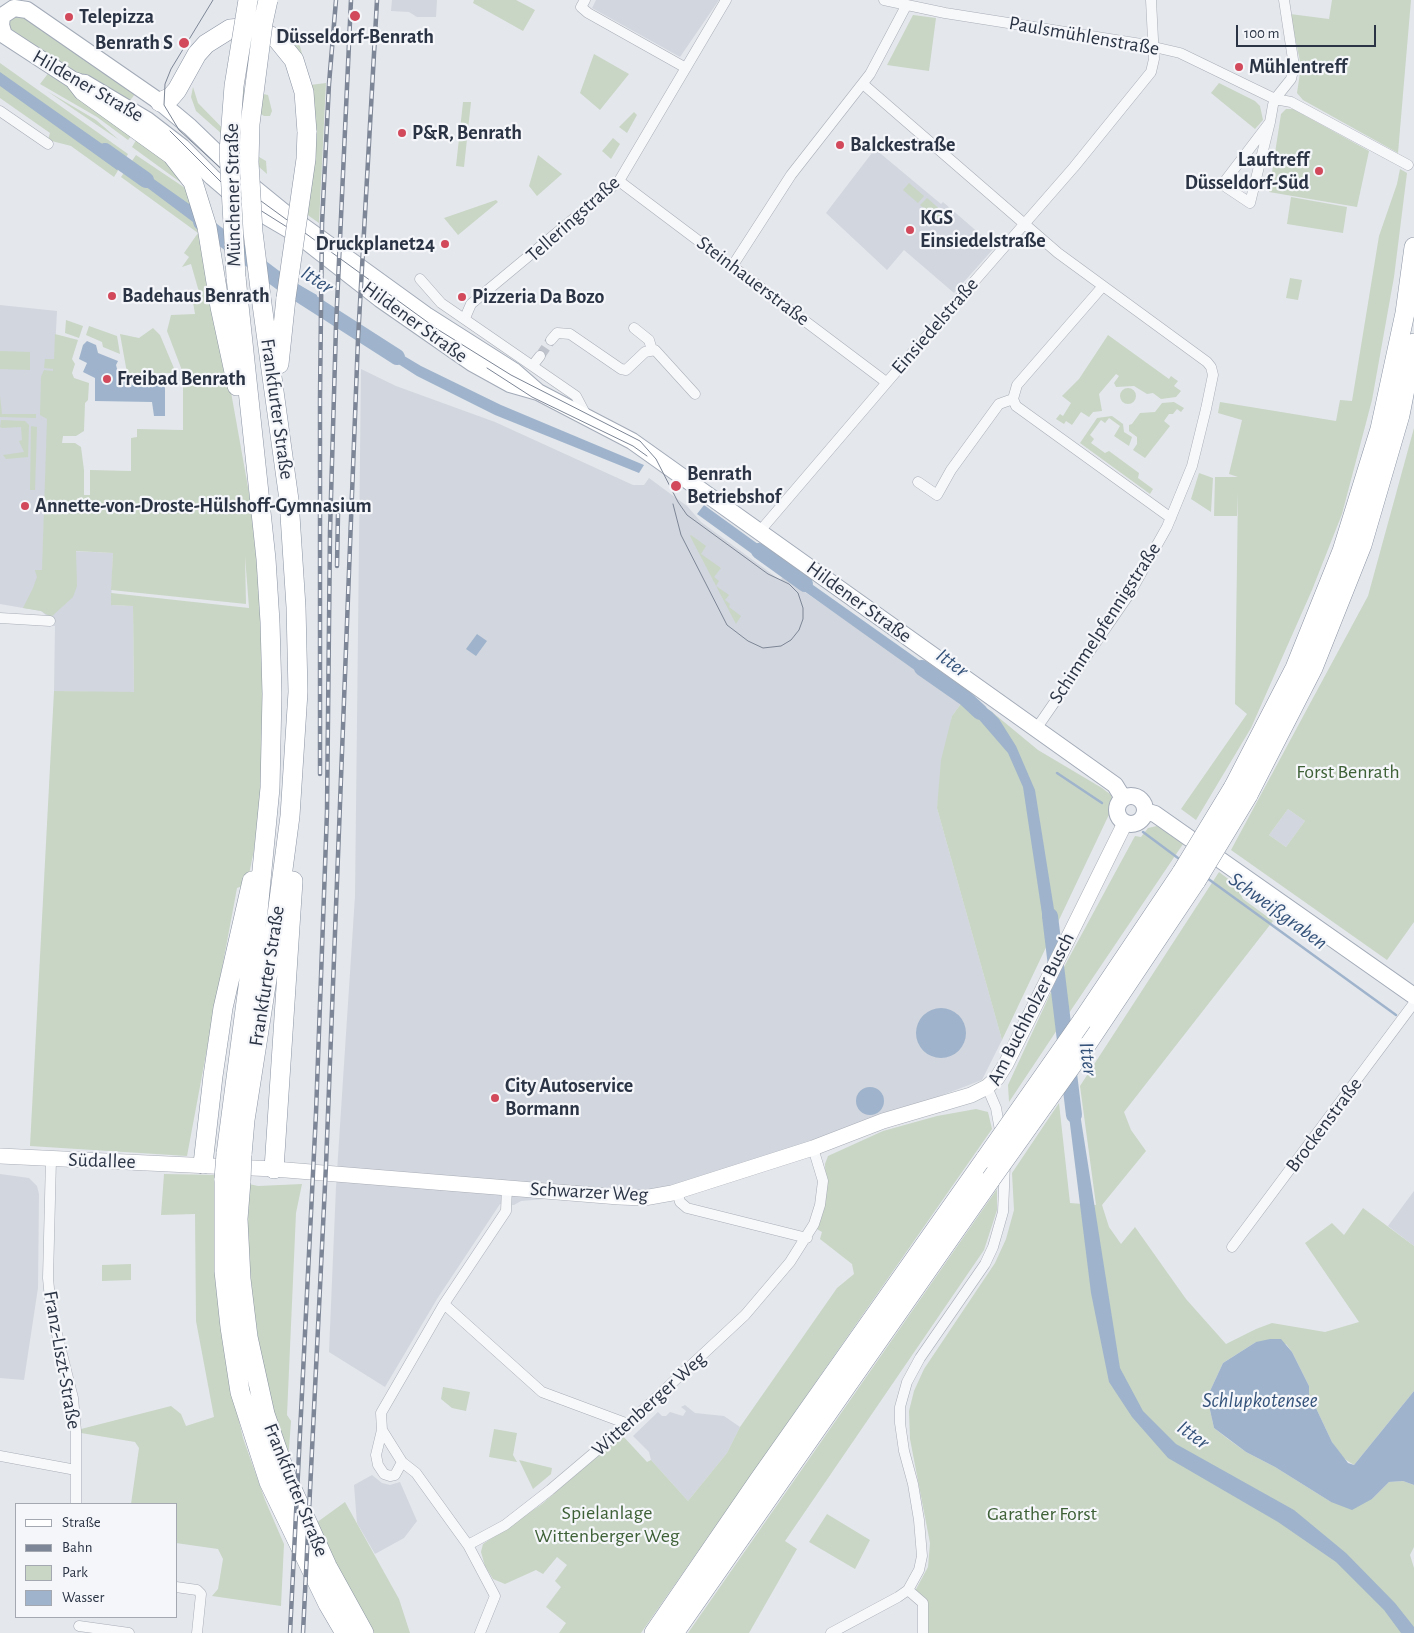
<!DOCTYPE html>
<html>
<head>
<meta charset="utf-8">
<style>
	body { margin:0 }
	#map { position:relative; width:1414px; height:1633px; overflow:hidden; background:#e4e7ec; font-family:"Alegreya Sans",sans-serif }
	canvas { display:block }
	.legend { position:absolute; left:15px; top:1503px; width:162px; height:115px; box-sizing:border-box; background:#f4f6f9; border:1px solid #a4a8b1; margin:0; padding:6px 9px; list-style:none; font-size:15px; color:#2b3445 }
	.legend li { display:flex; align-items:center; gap:10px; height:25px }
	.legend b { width:25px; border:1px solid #a4a8b1 }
	.scale { position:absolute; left:1236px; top:25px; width:140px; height:22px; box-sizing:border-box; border:2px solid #2b3445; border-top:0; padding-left:6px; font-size:15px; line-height:18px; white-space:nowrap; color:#2b3445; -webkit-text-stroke:4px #f4f6f9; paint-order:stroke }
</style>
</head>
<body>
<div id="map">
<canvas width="1414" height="1633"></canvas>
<ul class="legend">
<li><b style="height:6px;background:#fff"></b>Straße</li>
<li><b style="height:6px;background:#7d8696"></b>Bahn</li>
<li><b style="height:14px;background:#c9d6c5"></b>Park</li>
<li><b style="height:14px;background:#9fb4cc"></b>Wasser</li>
</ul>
<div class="scale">100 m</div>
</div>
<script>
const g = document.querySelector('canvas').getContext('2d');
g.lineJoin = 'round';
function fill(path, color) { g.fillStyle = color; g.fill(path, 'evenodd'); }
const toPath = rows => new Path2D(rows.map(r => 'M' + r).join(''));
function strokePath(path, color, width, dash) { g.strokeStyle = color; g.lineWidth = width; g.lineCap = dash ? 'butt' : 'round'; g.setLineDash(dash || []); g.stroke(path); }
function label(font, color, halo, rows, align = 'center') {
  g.font = font + ' "Alegreya Sans",sans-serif'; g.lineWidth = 4.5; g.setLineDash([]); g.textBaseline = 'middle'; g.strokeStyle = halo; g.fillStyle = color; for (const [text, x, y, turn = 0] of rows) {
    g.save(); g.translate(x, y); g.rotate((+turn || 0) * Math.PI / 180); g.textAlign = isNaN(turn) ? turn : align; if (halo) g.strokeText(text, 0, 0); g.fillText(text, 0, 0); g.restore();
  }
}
fill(toPath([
	[392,0,437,0,436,17,417,17,409,12,391,11],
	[596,0,719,0,680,57,592,8],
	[875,149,941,204,943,202,995,247,954,293,904,250,887,270,826,213],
	[0,305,57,311,52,407,49,550,113,553,111,605,133,606,134,693,54,691,55,626,47,625,47,616,41,611,0,604],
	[361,369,396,386,495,422,633,485,644,485,649,478,687,506,701,522,780,580,783,577,963,701,952,716,937,808,1002,1040,982,1080,811,1145,659,1189,521,1201,514,1205,500,1204,437,1299,385,1387,329,1352,336,1187,355,896],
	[1288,809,1305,821,1286,847,1269,835],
	[0,1174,29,1178,37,1186,39,1194,38,1288,24,1380,0,1378],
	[1414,1191,1414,1246,1388,1226],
	[685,1405,695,1413,724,1416,740,1427,727,1453,688,1501,651,1460,649,1452,633,1436,658,1412,662,1416,666,1416,670,1412,683,1416,686,1411,681,1407],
	[372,1475,382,1483,390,1485,400,1482,417,1521,404,1538,375,1554,357,1523,354,1485]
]), '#d2d6de');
fill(toPath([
	[474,0,516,0,535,10,523,31,473,3],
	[1332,0,1411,0,1398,153,1303,100,1297,93,1301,66,1290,14,1329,19],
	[23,13,135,94,132,98,129,101,123,100,12,33,7,20],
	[913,15,936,18,929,71,887,65],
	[282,33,300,46,310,85,326,83,319,223,302,211,311,129],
	[594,54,629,74,600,110,580,93],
	[0,63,128,154,114,177,71,146,48,140,50,133,0,98],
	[50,71,132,135,128,140,97,117,40,84],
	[1219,83,1255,101,1260,106,1263,120,1255,129,1211,93],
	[193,87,198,103,240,146,266,161,267,174,196,111,191,97],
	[236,88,268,95,272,111,270,116,264,116,237,99],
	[47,91,96,120,119,140],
	[463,102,471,102,464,167,456,166],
	[1286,109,1293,109,1369,151,1357,207,1269,192,1281,114],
	[634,112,637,115,627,133,619,127],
	[138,137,161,152,187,187,132,147],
	[613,138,620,144,611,159,602,151],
	[136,155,188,190,211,289,219,325,256,532,263,622,262,783,254,850,247,884,237,888,187,1156,30,1146,54,691,134,692,133,606,111,605,111,593,249,608,245,556,246,604,111,590,113,553,76,551,77,586,73,597,51,617,41,611,23,608,33,588,37,577,35,570,42,570,47,419,40,415,41,377,44,370,53,371,53,369,44,368,45,359,54,359,55,334,78,340,72,359,75,364,72,373,74,378,89,383,88,400,85,403,84,431,76,436,63,436,62,443,75,443,81,447,84,470,84,495,90,495,90,470,131,471,131,438,137,437,137,429,183,430,183,373,167,331,171,315,195,314,193,302,201,299,191,264,182,267,189,257,184,253,198,233,121,177],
	[538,155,562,174,537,196,529,186],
	[1400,169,1407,173,1394,277,1372,400,1342,514,1312,590,1251,728,1196,820,1181,809,1247,714,1235,704,1238,493,1237,516,1214,516,1215,477,1238,477,1229,474,1242,420,1218,413,1220,402,1336,421,1340,400,1352,401,1379,236,1397,184],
	[909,183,924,196,918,203,903,190],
	[1291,197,1347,207,1343,233,1287,224],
	[927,198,943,212,937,219,920,205],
	[496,200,498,202,458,235,444,218],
	[1290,278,1302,280,1298,300,1286,298],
	[66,320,83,326,79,338,65,333],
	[89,326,117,336,120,354,103,347,102,342,86,335],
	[153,328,160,335,176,373,127,373,120,334,139,338],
	[1108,335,1169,379,1171,376,1175,379,1178,381,1174,386,1181,391,1176,397,1161,399,1153,393,1147,394,1134,386,1116,387,1114,383,1119,376,1116,374,1099,394,1102,411,1093,412,1089,417,1081,412,1072,425,1066,421,1064,424,1056,419,1060,414,1063,416,1071,403,1062,396,1079,379],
	[0,351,30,352,30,370,0,369],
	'1120 396a8 8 0 1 1 16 0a8 8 0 1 1-16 0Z',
	[0,396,2,414,36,414,36,418,0,417],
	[1174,402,1184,408,1181,412,1177,409,1173,414,1169,414,1164,421,1170,426,1145,458,1133,450,1137,444,1137,437,1129,431,1129,425,1132,424,1140,413,1155,412,1162,403],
	[1112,416,1123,424,1124,432,1132,437,1129,446,1114,436,1120,426,1109,418,1105,423,1101,420,1090,435,1094,439,1091,443,1105,453,1109,451,1139,473,1138,478,1153,489,1150,494,1080,443,1097,418],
	[1,420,25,421,29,425,28,457,6,459,3,455,24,452,19,441,22,440,21,427,2,428,0,427],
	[31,426,37,427,35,490,30,490],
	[1414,428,1414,922,1387,960,1231,850,1368,596],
	[1288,809,1305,821,1286,847,1269,835],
	[1199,473,1213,478,1211,512,1191,499],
	[691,535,706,546,701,554,721,568,714,577,719,581,716,586,729,595,725,600,730,604,729,607,741,616,736,624,690,536],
	[970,697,992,712,1038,750,1102,788,1111,795,1114,804,1002,1040,937,808,941,760,952,716,963,701],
	[1157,826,1183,844,1065,1019,1058,978,1135,836,1141,837,1148,828],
	[1219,872,1235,884,1243,899,1273,921,1124,1112,1131,1130,1146,1151,1102,1205,1109,1227,1121,1244,1135,1227,1186,1299,1226,1344,1256,1329,1272,1323,1325,1332,1359,1322,1305,1243,1332,1223,1344,1235,1363,1208,1414,1246,1414,1391,1354,1465,1343,1458,1332,1442,1316,1408,1309,1400,1309,1386,1292,1352,1286,1344,1256,1342,1223,1363,1210,1391,1210,1410,1214,1428,1228,1439,1246,1452,1275,1467,1331,1502,1372,1499,1389,1482,1403,1481,1414,1485,1414,1547,1410,1555,1414,1568,1414,1633,925,1633,915,1591,928,1567,930,1543,910,1439,909,1411,914,1391,924,1369,995,1263,1006,1239,1014,1210,1012,1173,1059,1103,1070,1203,1096,1205,1080,1086],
	[1052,990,1059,1027,1009,1102,1008,1085],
	[976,1109,988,1112,992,1129,641,1633,559,1633,566,1623,546,1607,561,1587,555,1581,567,1565,557,1557,543,1574,536,1570,505,1584,493,1579,485,1566,481,1552,483,1544,542,1504,622,1435,647,1462,651,1460,688,1501,727,1453,740,1427,837,1288,854,1274,852,1264,820,1239,822,1232,815,1228,820,1220,826,1200,825,1164,828,1156,883,1131,937,1116],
	[164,1174,217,1175,229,1379,243,1438,265,1500,284,1544,281,1606,212,1596,218,1589,223,1559,218,1549,176,1543,176,1504,131,1504,139,1448,135,1442,81,1433,81,1429,171,1406,181,1414,186,1426,214,1417,196,1321,195,1214,161,1215],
	[249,1184,258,1186,302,1184,296,1213,287,1415,291,1421,288,1463,266,1394,247,1263],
	[997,1189,997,1210,984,1250,785,1541,797,1549,749,1633,688,1633],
	[131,1264,131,1280,102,1281,102,1265],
	[443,1387,470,1392,466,1411,452,1408,441,1399],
	[494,1429,517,1433,513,1455,517,1462,489,1457],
	[519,1460,552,1468,551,1474,533,1489],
	[345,1502,399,1599,410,1633,374,1633,321,1539,316,1523],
	[827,1514,870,1540,855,1569,809,1542]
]), '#c9d6c5');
fill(toPath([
	[0,72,125,160,117,170,0,86],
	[131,163,192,206,197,225,125,171],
	[294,282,317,295,315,311,291,296],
	[87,341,96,345,98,353,118,361,116,365,120,380,165,381,165,416,154,416,152,402,95,401,95,378,83,372,87,363,79,359,83,345],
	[379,341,421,366,501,405,644,465,639,473,495,415,417,376,378,351],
	[704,505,780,560,773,569,697,514],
	[789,568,943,677,937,686,783,576],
	[477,634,487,641,476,656,466,649],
	[967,694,992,712,999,719,1016,746,1035,790,1057,928,1047,947,1023,787,1008,753,963,701],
	[1058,978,1065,1019,1059,1027,1052,990],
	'916 1033a25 25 0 1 1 50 0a25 25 0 1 1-50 0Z',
	'856 1101a14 14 0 1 1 28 0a14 14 0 1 1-28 0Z',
	[1076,1088,1120,1368,1143,1411,1176,1444,1294,1510,1346,1553,1395,1603,1414,1627,1414,1633,1401,1633,1384,1610,1336,1562,1278,1522,1168,1458,1132,1417,1109,1382,1091,1293,1067,1100],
	[1270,1339,1281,1339,1292,1352,1309,1386,1309,1400,1316,1408,1332,1442,1348,1463,1354,1465,1414,1391,1414,1485,1403,1481,1389,1482,1372,1499,1352,1510,1331,1502,1275,1467,1246,1452,1214,1428,1210,1410,1210,1391,1223,1363,1256,1342]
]), '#9fb4cc');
strokePath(toPath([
	[1057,773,1102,803],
	[1143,832,1182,861],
	[1207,878,1396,1015]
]), '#9fb4cc', 2.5);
strokePath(toPath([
	[105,151,146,180],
	[201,222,283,284,397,357],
	[759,551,805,584],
	[922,668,965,698,980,712],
	[1050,916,1074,1115]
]), '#9fb4cc', 16);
strokePath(toPath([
	[540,356,551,340]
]), '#bfc3cb', 10, [10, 5]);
const street = toPath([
	[585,0,581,7,588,13,686,68],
	[884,0,945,13,1141,44,1180,53,1275,99,1291,102,1408,165],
	[863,84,1058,253,1207,362,1211,367,1213,375,1206,409,1192,466,1167,527,1130,593,1036,729],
	[0,111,48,144],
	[1270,122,1225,181,1226,187,1250,203,1270,122,1273,105,1275,99,1291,79,1294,66,1284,0],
	[619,181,886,382],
	[733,265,791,175,870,74,906,6],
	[420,279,441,303,576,396,587,417],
	[1103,286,1017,385,1013,399,1016,406,1171,518],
	[465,318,471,304,619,181,726,0],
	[634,328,649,340,652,350],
	[551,340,557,333,570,334,621,369,626,370,645,352,655,350,695,394],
	[533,365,540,356],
	[918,482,937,495,951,470,999,404,1013,399],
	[760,531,924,339,1074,167,1151,72,1154,59,1151,0],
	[0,618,50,621],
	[987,1087,996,1108,1001,1136],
	[51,1159,48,1278,51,1310,73,1398,76,1431,76,1504],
	[507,1187,506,1211,444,1304,381,1413,382,1430,402,1462,416,1473,468,1545,505,1525,550,1490,628,1424,745,1315,790,1262,814,1224,820,1205,823,1181,813,1148],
	[677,1191,680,1202,687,1208,807,1238],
	[1232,1247,1414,1003],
	[444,1304,542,1392,628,1424],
	[382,1430,376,1455,378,1465,384,1474,390,1476,395,1475,402,1462],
	[0,1456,76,1470],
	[468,1545,495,1596,480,1633],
	[176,1587,197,1590,201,1594,197,1633],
	[908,1590,923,1603,923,1633],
	[79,1626,129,1633],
	[831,1633,898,1597,908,1590,919,1570,922,1556,919,1520,913,1484,904,1451,900,1423,900,1407,907,1382,920,1358,985,1264,993,1247,1003,1212,1005,1163]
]);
const secondary = toPath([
	[0,1156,274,1169,619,1197,644,1198,672,1193,813,1148,883,1121,971,1095,987,1087,997,1078,1006,1064,1125,823]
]);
const primary = toPath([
	[538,392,514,371,426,315,285,213,247,182,190,127,160,102,27,10,14,8,2,16,1,25,4,35,76,82,85,83,147,120,182,147,212,177,240,201,298,235,380,299,472,363,510,384,538,392,632,441,1115,785,1123,798],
	'1117 810a14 14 0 1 1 28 0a14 14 0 1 1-28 0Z',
	[1145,811,1155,814,1414,996]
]);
const highway = toPath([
	[76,82,83,91,172,155,193,182,207,227,220,307,237,386],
	[160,102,171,97,177,90,197,54,206,44,230,29,252,27,277,39,294,60,304,92,307,132],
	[279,364,286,298],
	[1233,788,1295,668,1342,551,1380,429,1405,313,1414,247],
	[1248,795,1313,668,1362,545,1400,415,1414,343],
	[1082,1021,1182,872],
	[1085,1047,1196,881],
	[226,1154,258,911,270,788,272,694,270,622,266,559,236,277],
	[242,1155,245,1120,277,915,290,816,298,692,296,607,289,500,261,297],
	[203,1164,213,1076,223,1008,252,881],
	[274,1169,293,881],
	[224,1179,224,1271,230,1327,240,1392,269,1482,328,1604,345,1633],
	[241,1181,238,1219,241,1279,248,1337,265,1414,287,1478,327,1566,364,1633],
	[654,1633,759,1480,986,1158],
	[674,1633,991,1179]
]);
strokePath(street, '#a9aeb7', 11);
strokePath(secondary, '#a9aeb7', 16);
strokePath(primary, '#a3abb8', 18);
strokePath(highway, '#8b94a3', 20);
strokePath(street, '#f7f8fa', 10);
strokePath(secondary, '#fff', 15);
strokePath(primary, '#fff', 16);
strokePath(highway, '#fff', 19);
strokePath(toPath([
	[213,0,171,69,165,84,164,105,179,130,239,185,437,329,511,375,640,441,656,459,678,502,687,515,768,574,789,584,798,593,803,608,803,619,799,630,791,640,781,646,763,648,748,641,727,625,681,535,673,504],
	[170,131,223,184,252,205,287,227],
	[487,368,532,397,633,446,647,456]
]), '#7d8696', 1);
const rail = toPath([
	[337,566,338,514],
	[320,774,320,397,322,224,329,84,336,0],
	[290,1633,316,1113,327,812,330,531,336,326,351,0],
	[303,1633,326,1165,358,339,377,0]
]);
strokePath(rail, '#7d8696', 4.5);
strokePath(rail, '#f4f6f9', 2.5, [8]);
const highwayBridge = toPath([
	[236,277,229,152,234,86,248,0],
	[261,297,253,232,249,162,250,124,263,23,268,0],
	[286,298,306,159,307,132],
	[1182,872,1233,788],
	[1196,881,1248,795],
	[986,1158,1082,1021],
	[224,1179,226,1154],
	[991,1179,1085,1047],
	[241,1181,242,1155]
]);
strokePath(highwayBridge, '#8b94a3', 20, []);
strokePath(highwayBridge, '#fff', 19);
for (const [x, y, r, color] of [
	[355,16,6,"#d1495b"],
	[69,17,5,"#d1495b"],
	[184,43,6,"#d1495b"],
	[1239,67,5,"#d1495b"],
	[402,133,5,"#d1495b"],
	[840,145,5,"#d1495b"],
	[1319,171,5,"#d1495b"],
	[910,230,5,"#d1495b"],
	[445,244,5,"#d1495b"],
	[112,296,5,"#d1495b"],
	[462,297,5,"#d1495b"],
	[107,379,5,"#d1495b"],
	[676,486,6,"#d1495b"],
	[25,506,5,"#d1495b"],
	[495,1098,5,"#d1495b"]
]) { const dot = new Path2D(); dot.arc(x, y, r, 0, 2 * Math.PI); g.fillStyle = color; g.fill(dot); strokePath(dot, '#f4f6f9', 2); }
label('bold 20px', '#2b3445', '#f4f6f9', [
	["Telepizza",79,17],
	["Düsseldorf-Benrath",355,37,"center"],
	["Benrath S",173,43,"right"],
	["Mühlentreff",1249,67],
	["P&R, Benrath",412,133],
	["Balckestraße",850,145],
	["Lauftreff",1309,160,"right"],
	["Düsseldorf-Süd",1309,183,"right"],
	["KGS",920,218],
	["Einsiedelstraße",920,241],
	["Druckplanet24",435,244,"right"],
	["Badehaus Benrath",122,296],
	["Pizzeria Da Bozo",472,297],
	["Freibad Benrath",117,379],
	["Benrath",687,474],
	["Betriebshof",687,497],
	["Annette-von-Droste-Hülshoff-Gymnasium",35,506],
	["City Autoservice",505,1086],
	["Bormann",505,1109]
], 'left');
label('20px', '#2b3445', '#f4f6f9', [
	["Paulsmühlenstraße",1084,36,10],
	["Hildener Straße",88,86,30],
	["Münchener Straße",233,195,-91],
	["Telleringstraße",573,219,-42],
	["Steinhauerstraße",753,281,37],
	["Hildener Straße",415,322,36],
	["Einsiedelstraße",935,326,-49],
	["Frankfurter Straße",277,409,82],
	["Hildener Straße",859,602,36],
	["Schimmelpfennigstraße",1105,623,-57],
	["Frankfurter Straße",267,976,-81],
	["Am Buchholzer Busch",1031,1009,-63],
	["Brockenstraße",1324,1125,-53],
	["Südallee",102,1161,2],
	["Schwarzer Weg",589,1192,3],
	["Franz-Liszt-Straße",62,1360,80],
	["Wittenberger Weg",649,1404,-42],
	["Frankfurter Straße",296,1490,68]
]);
label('20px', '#3f6138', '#f4f6f9', [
	["Forst Benrath",1348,772],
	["Spielanlage",607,1513],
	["Wittenberger Weg",607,1536],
	["Garather Forst",1042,1514]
]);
label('italic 21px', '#34527a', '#f4f6f9', [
	["Itter",317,280,33],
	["Itter",952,663,36],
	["Schweißgraben",1278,911,36],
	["Itter",1088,1059,82],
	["Schlupkotensee",1260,1401],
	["Itter",1193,1435,36]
]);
</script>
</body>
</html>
